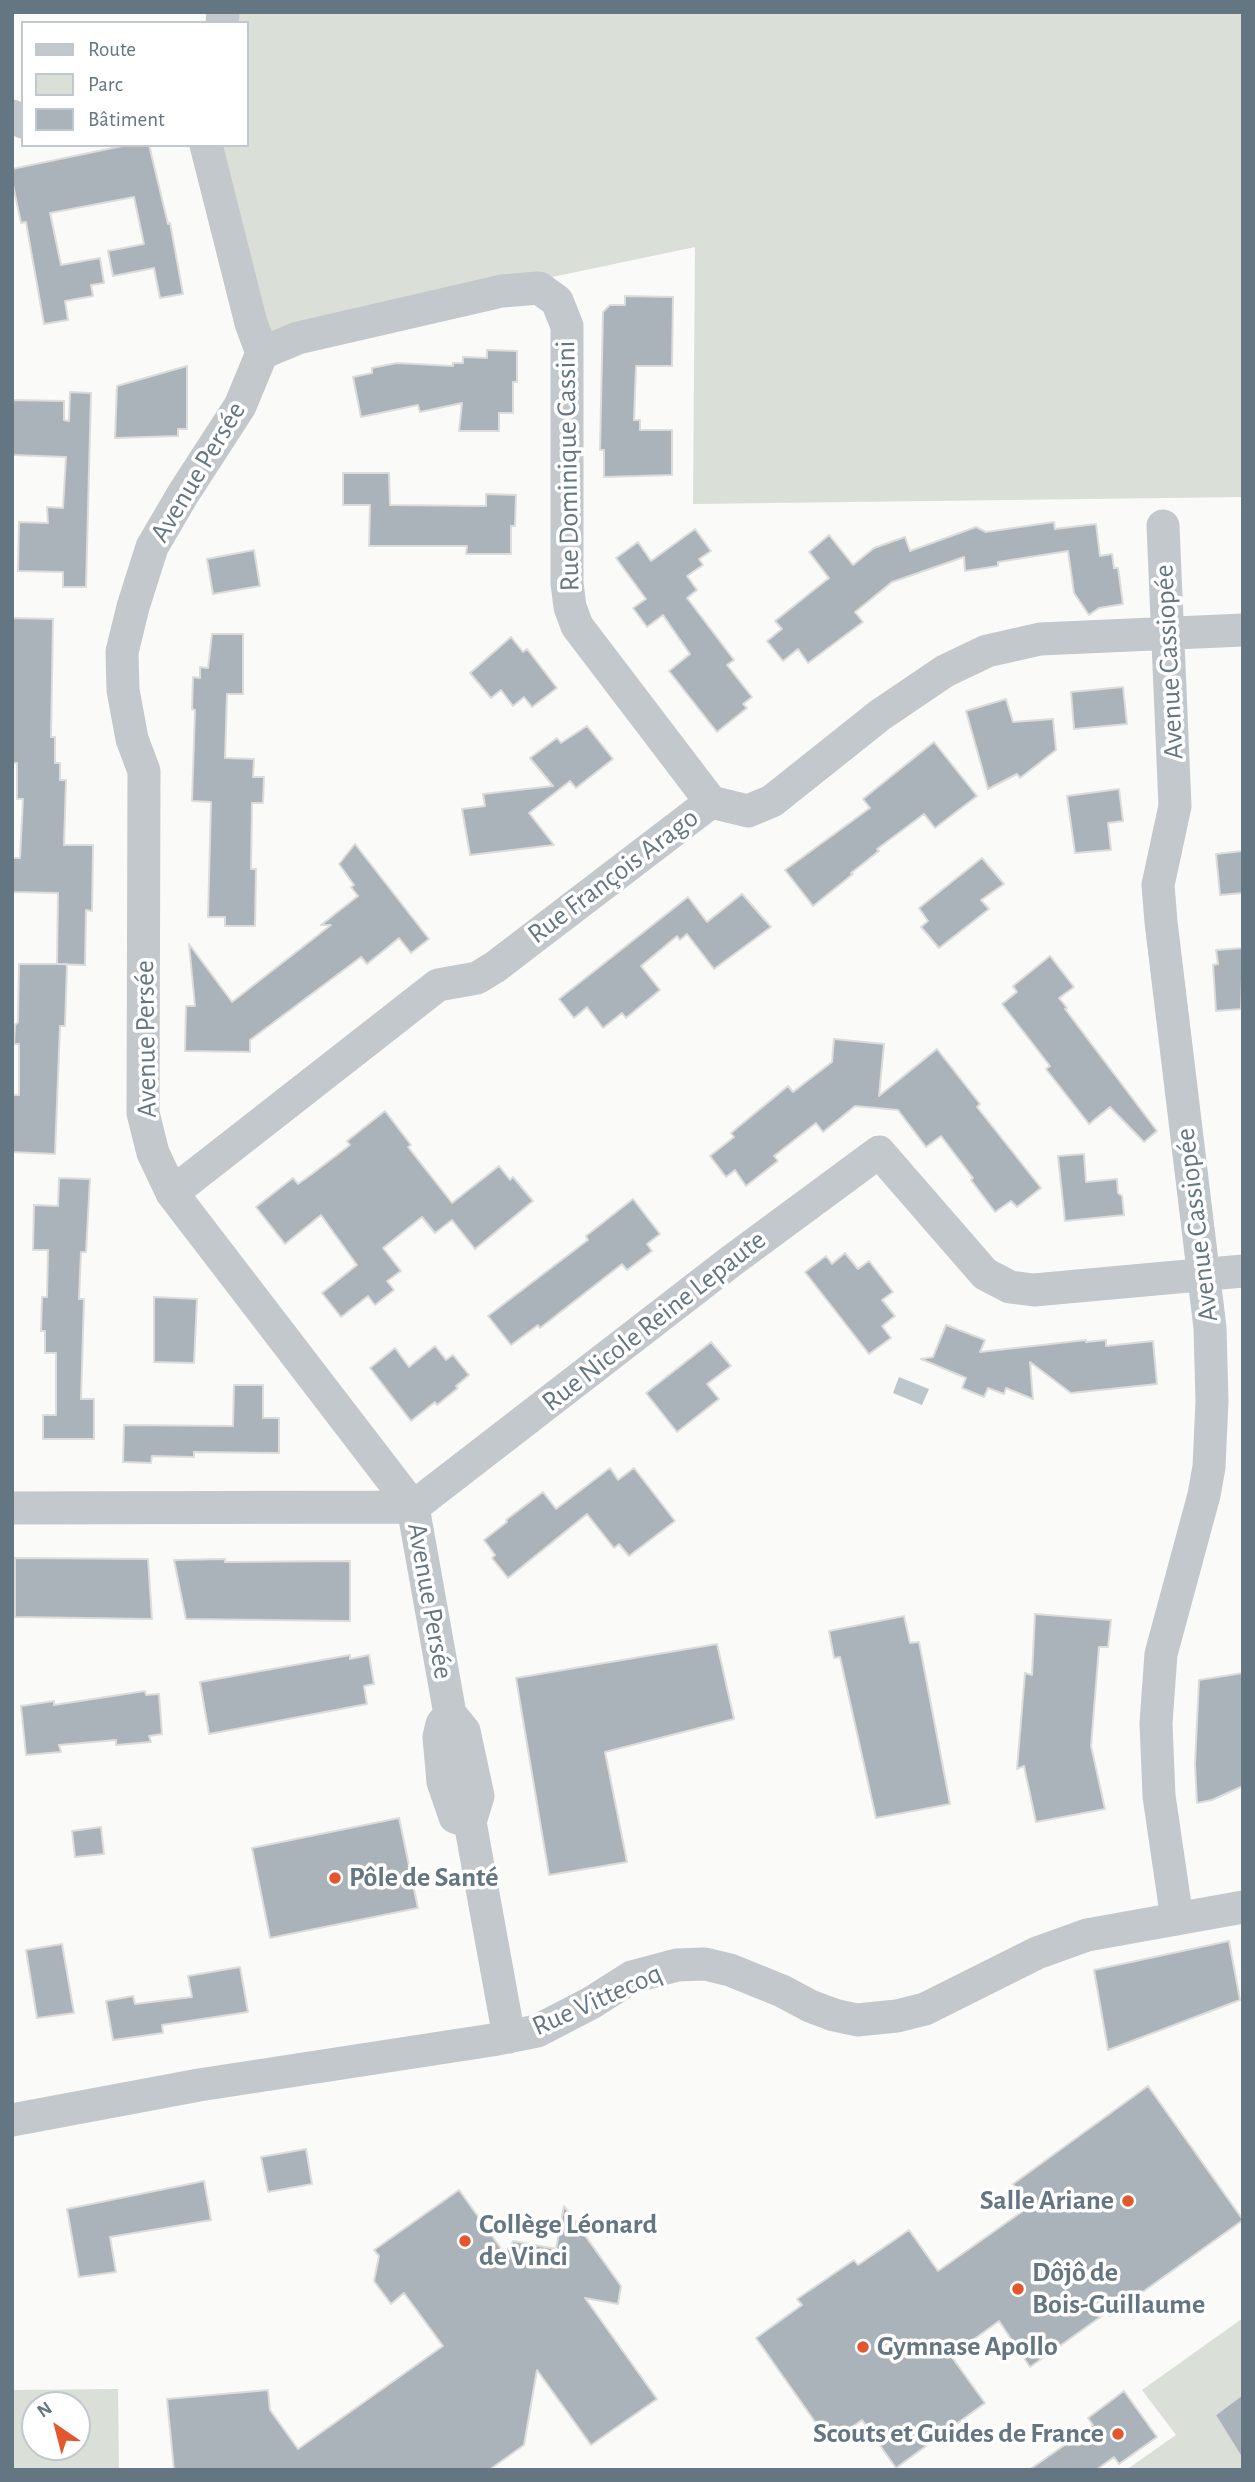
<!DOCTYPE html>
<html>
<head>
<meta charset="utf-8">
<style>
	body { margin:0 }
	#map { position:relative; width:1255px; height:2482px; overflow:hidden; background:#fafaf8; font-family:"Alegreya Sans",sans-serif }
	canvas { display:block }
	.frame { position:absolute; inset:0; border:14px solid #657683; pointer-events:none }
	.legend { position:absolute; left:21px; top:21px; width:228px; height:126px; box-sizing:border-box; background:#fff; border:2px solid #c1c8cd; margin:0; padding:9px 12px; list-style:none; font-size:21px; color:#657683 }
	.legend li { display:flex; align-items:center; gap:14px; height:35px }
	.legend b { width:35px; border:2px solid #c1c8cd }
	.north { position:absolute; left:21px; top:2391px; width:70px; height:70px; box-sizing:border-box; background:#fff; border:2px solid #c1c8cd; border-radius:50%; rotate:325deg; font-size:19px; font-weight:700; line-height:28px; text-align:center; color:#657683 }
	.north::after { content:''; display:block; margin:auto; width:24px; height:32px; background:#e4572e; clip-path:polygon(50% 0,100% 100%,50% 72%,0 100%) }
</style>
</head>
<body>
<div id="map">
<canvas width="1255" height="2482"></canvas>
<div class="frame"></div>
<ul class="legend">
<li><b style="height:9px;background:#c3c8cc"></b>Route</li>
<li><b style="height:19px;background:#dadfd7"></b>Parc</li>
<li><b style="height:19px;background:#aab3b9"></b>Bâtiment</li>
</ul>
<div class="north">N</div>
</div>
<script>
const g = document.querySelector('canvas').getContext('2d');
g.lineJoin = 'round';
function fill(path, color) { g.fillStyle = color; g.fill(path, 'evenodd'); }
const toPath = rows => new Path2D(rows.map(r => 'M' + r).join(''));
function strokePath(path, color, width, dash) { g.strokeStyle = color; g.lineWidth = width; g.lineCap = dash ? 'butt' : 'round'; g.setLineDash(dash || []); g.stroke(path); }
function label(font, color, halo, rows, align = 'center') {
  g.font = font + ' "Alegreya Sans",sans-serif'; g.lineWidth = 7; g.setLineDash([]); g.textBaseline = 'middle'; g.strokeStyle = halo; g.fillStyle = color; for (const [text, x, y, turn = 0] of rows) {
    g.save(); g.translate(x, y); g.rotate((+turn || 0) * Math.PI / 180); g.textAlign = isNaN(turn) ? turn : align; if (halo) g.strokeText(text, 0, 0); g.fillText(text, 0, 0); g.restore();
  }
}
fill(toPath([
	[232,12,1243,12,1243,497,693,504,695,247,267,337,222,145,247,145,247,23,230,23],
	[1243,2318,1243,2470,1126,2470,1176,2435,1142,2390],
	[118,2389,119,2470,12,2470,12,2390],
	[35,2405,77,2405,77,2447,35,2447]
]), '#dadfd7');
fill(toPath([
	[899,1377,929,1389,922,1405,893,1393]
]), '#bbc7cb');
const building = toPath([
	[127,145,149,145,168,224,170,223,183,294,160,298,154,268,113,276,108,251,144,244,134,197,50,213,61,265,100,258,104,283,91,285,93,296,65,301,68,320,44,324,26,222,21,223,12,180,12,169,127,145],
	[625,296,673,297,672,366,636,366,634,420,640,420,640,430,672,430,672,475,604,477,604,450,600,450,603,312,610,305,625,305,625,296],
	[487,350,517,351,517,382,513,382,513,413,499,413,499,431,459,431,462,403,420,412,418,405,361,417,353,377,372,373,372,368,397,363,453,366,453,363,463,363,463,357,487,358,487,350],
	[187,366,187,429,178,429,178,436,115,438,117,386,187,366],
	[70,392,91,393,86,587,63,587,63,572,18,571,19,522,48,523,47,507,63,508,66,457,12,455,12,400,64,401,64,420,69,421,70,392],
	[343,473,389,473,390,505,486,506,486,494,516,495,515,526,511,526,511,554,466,554,467,546,369,546,370,505,343,505,343,473],
	[1054,522,1055,529,1096,524,1100,556,1112,554,1114,568,1118,568,1123,604,1099,608,1089,615,1074,593,1068,551,998,562,998,566,965,571,964,557,892,582,855,612,863,622,808,663,798,649,783,661,767,641,782,629,775,621,829,578,809,552,829,535,853,565,874,548,905,537,910,551,976,527,986,532,1054,522],
	[695,529,711,551,699,559,703,565,687,576,697,590,687,598,734,660,727,665,752,697,743,704,747,708,717,732,669,671,690,654,663,615,647,627,633,608,646,599,616,558,638,542,651,561,695,529],
	[254,550,260,586,213,594,207,559,254,550],
	[12,618,53,619,51,737,55,737,55,763,60,763,60,780,66,780,64,845,93,845,92,911,86,910,85,965,57,964,58,893,12,892,12,858,20,858,23,799,17,799,17,763,12,763,12,618],
	[212,634,243,634,243,694,227,694,225,758,254,759,253,777,264,777,263,803,252,803,251,869,256,869,255,926,225,926,225,917,208,917,211,802,192,801,195,710,192,709,193,677,200,678,200,667,208,668,212,634],
	[511,637,523,652,527,649,557,688,532,707,524,697,513,706,501,690,491,698,470,673,511,637],
	[1123,687,1127,724,1074,729,1071,692,1123,687],
	[1006,699,1013,722,1053,719,1056,750,1020,778,1017,774,988,789,966,711,1006,699],
	[587,726,613,759,576,788,570,781,529,813,554,845,470,855,462,809,485,806,483,794,553,786,530,758,557,738,561,743,587,726],
	[934,742,977,796,935,828,924,814,877,849,879,851,851,873,853,874,813,906,785,870,870,808,863,799,934,742],
	[1119,789,1123,821,1108,823,1111,850,1075,853,1067,796,1119,789],
	[355,844,429,939,411,953,399,938,367,964,361,957,250,1040,250,1052,185,1051,186,1006,195,1006,189,944,232,1002,331,925,321,925,358,896,351,887,354,885,339,864,355,844],
	[1243,851,1243,893,1220,895,1216,854,1243,851],
	[982,858,1004,884,981,900,989,909,939,948,921,927,928,921,919,908,982,858],
	[742,894,771,927,714,969,687,934,680,940,677,936,641,966,660,990,626,1018,622,1013,603,1028,587,1007,574,1018,559,999,688,897,707,922,742,894],
	[1243,948,1241,1009,1216,1011,1213,965,1218,964,1216,950,1243,948],
	[1050,956,1074,987,1059,998,1067,1008,1065,1009,1157,1131,1144,1142,1110,1107,1089,1124,1046,1069,1050,1066,1002,1004,1017,992,1013,986,1050,956],
	[19,964,67,964,65,1026,60,1026,55,1154,12,1152,12,1095,19,1095,19,1044,14,1044,15,1025,18,1022,19,964],
	[834,1039,884,1044,879,1096,937,1049,980,1104,977,1107,1041,1188,1017,1207,1011,1201,995,1212,971,1180,973,1178,941,1136,926,1147,898,1110,855,1106,823,1132,816,1123,774,1156,778,1161,746,1186,735,1170,726,1177,710,1156,734,1137,731,1133,788,1086,793,1092,832,1062,834,1039],
	[385,1111,411,1145,408,1147,452,1203,499,1166,510,1180,513,1177,533,1201,475,1249,452,1220,435,1233,422,1217,383,1248,401,1271,387,1281,394,1290,375,1305,368,1296,341,1317,322,1293,357,1265,321,1215,285,1244,256,1207,293,1178,298,1184,312,1174,350,1145,347,1141,385,1111],
	[1084,1154,1086,1182,1117,1179,1118,1193,1122,1196,1124,1215,1065,1221,1058,1156,1084,1154],
	[59,1178,90,1179,86,1252,81,1252,79,1299,84,1299,81,1399,94,1399,94,1439,43,1439,43,1415,56,1415,56,1353,45,1353,45,1331,41,1331,42,1297,47,1297,48,1250,33,1250,34,1205,58,1206,59,1178],
	[633,1199,660,1234,647,1244,652,1251,627,1270,622,1264,540,1328,538,1325,511,1345,488,1316,588,1240,586,1236,633,1199],
	[845,1253,858,1269,869,1261,893,1292,882,1300,895,1316,882,1326,891,1338,869,1354,805,1272,826,1256,832,1264,845,1253],
	[154,1297,197,1299,194,1363,154,1362,154,1297],
	[946,1325,985,1340,980,1352,1086,1340,1086,1342,1106,1340,1106,1346,1153,1341,1157,1384,1071,1393,1030,1362,1033,1399,1006,1388,1004,1394,988,1388,984,1397,962,1388,966,1378,921,1359,933,1357,946,1325],
	[711,1342,731,1366,707,1384,719,1399,677,1432,646,1393,711,1342],
	[435,1346,446,1360,453,1355,469,1375,456,1386,458,1388,437,1405,435,1402,411,1421,370,1368,395,1348,409,1367,435,1346],
	[234,1385,263,1385,263,1418,279,1418,279,1453,194,1452,194,1457,152,1456,151,1463,123,1462,124,1425,233,1426,234,1385],
	[610,1468,618,1480,634,1468,675,1521,629,1556,619,1544,614,1548,587,1514,508,1578,492,1558,495,1555,484,1540,507,1522,506,1520,543,1492,556,1509,610,1468],
	[15,1558,148,1559,152,1619,15,1617,15,1558],
	[225,1559,225,1562,350,1561,350,1621,186,1619,174,1560,225,1559],
	[1035,1614,1111,1620,1108,1647,1099,1647,1091,1746,1105,1809,1036,1822,1024,1766,1017,1769,1025,1673,1032,1675,1035,1614],
	[904,1616,910,1643,919,1642,950,1804,876,1818,840,1657,834,1658,829,1631,904,1616],
	[717,1644,734,1719,605,1752,627,1862,549,1875,516,1678,717,1644],
	[350,1655,350,1659,369,1655,374,1684,364,1686,367,1704,209,1734,200,1682,350,1655],
	[1243,1673,1243,1786,1212,1800,1197,1803,1195,1764,1199,1680,1243,1673],
	[145,1691,146,1695,159,1694,162,1734,149,1736,151,1742,116,1745,116,1740,59,1745,61,1752,26,1755,21,1706,54,1701,54,1705,145,1691],
	[399,1818,418,1908,270,1938,252,1848,399,1818],
	[101,1827,104,1854,75,1857,72,1831,101,1827],
	[1229,1941,1240,2000,1108,2050,1094,1970,1229,1941],
	[62,1944,74,2013,37,2018,26,1950,62,1944],
	[240,1967,248,2012,162,2025,163,2033,113,2040,106,2001,133,1996,135,2004,192,1997,188,1976,240,1967],
	[1148,2086,1243,2220,1109,2316,1106,2313,1030,2367,999,2321,951,2356,985,2403,896,2468,862,2420,830,2443,756,2338,802,2305,797,2299,854,2260,858,2265,909,2230,938,2271,1030,2206,1013,2184,1148,2086],
	[306,2149,312,2184,268,2192,261,2157,306,2149],
	[204,2181,211,2220,110,2237,116,2272,79,2277,67,2209,204,2181],
	[459,2190,505,2254,513,2241,556,2249,564,2206,621,2286,618,2304,585,2298,657,2399,591,2445,537,2370,524,2445,489,2470,174,2470,167,2399,268,2390,270,2410,298,2449,443,2346,404,2293,391,2304,374,2281,379,2256,374,2250,459,2190],
	[1124,2391,1157,2437,1119,2464,1114,2457,1096,2470,1029,2470,1093,2425,1088,2418,1124,2391],
	[1243,2394,1243,2460,1215,2415,1243,2394]
]);
fill(building, '#aab3b9');
strokePath(building, '#dcdcda', 2);
strokePath(toPath([
	[222,23,223,12],
	[12,116,23,122],
	[206,145,251,323,262,353],
	[1163,526,1175,806,1158,885,1161,922,1210,1328,1212,1401,1209,1467,1204,1495,1161,1654,1156,1723,1159,1796,1177,1919],
	[172,1193,438,985,477,978,495,967,711,802,748,811,772,801,880,715,945,671,987,651,1040,639,1243,630],
	[12,1508,413,1507,730,1262,879,1152,985,1274,1010,1287,1034,1290,1243,1271],
	[450,1714,442,1724,439,1737,443,1782,455,1817,470,1822],
	[509,2037,470,1822,478,1796,464,1731,450,1714,413,1507,172,1193,153,1153,143,1113,144,771,132,739,123,690,122,652,133,607,152,547,183,494,240,406,262,353,298,338,502,291,539,288,557,301,567,326,567,583,570,607,577,626,711,802],
	[12,2120,199,2085,492,2040,537,2031,591,2003,632,1977,677,1965,705,1964,730,1970,782,1991,810,2006,834,2015,857,2020,897,2016,925,2009,1037,1953,1087,1935,1243,1907]
]), '#c3c8cc', 33);
for (const [x, y, r, color] of [
	[335,1878,7,"#e4572e"],
	[1128,2201,7,"#e4572e"],
	[465,2241,7,"#e4572e"],
	[1018,2289,7,"#e4572e"],
	[863,2347,7,"#e4572e"],
	[1118,2434,7,"#e4572e"]
]) { const dot = new Path2D(); dot.arc(x, y, r, 0, 2 * Math.PI); g.fillStyle = color; g.fill(dot); strokePath(dot, '#fff', 2.5); }
label('28px', '#657683', '#fff', [
	["Rue Dominique Cassini",568,466,-91],
	["Avenue Persée",198,472,-59],
	["Avenue Cassiopée",1169,662,-93],
	["Rue François Arago",613,876,-37],
	["Avenue Persée",146,1039,-91],
	["Avenue Cassiopée",1197,1225,-97],
	["Rue Nicole Reine Lepaute",654,1321,-38],
	["Avenue Persée",430,1601,80],
	["Rue Vittecoq",597,2000,-24]
]);
label('bold 28px', '#657683', '#fff', [
	["Pôle de Santé",349,1878],
	["Salle Ariane",1114,2201,"right"],
	["Collège Léonard",479,2225],
	["de Vinci",479,2257],
	["Dôjô de",1032,2273],
	["Bois-Guillaume",1032,2305],
	["Gymnase Apollo",877,2347],
	["Scouts et Guides de France",1104,2434,"right"]
], 'left');
</script>
</body>
</html>
